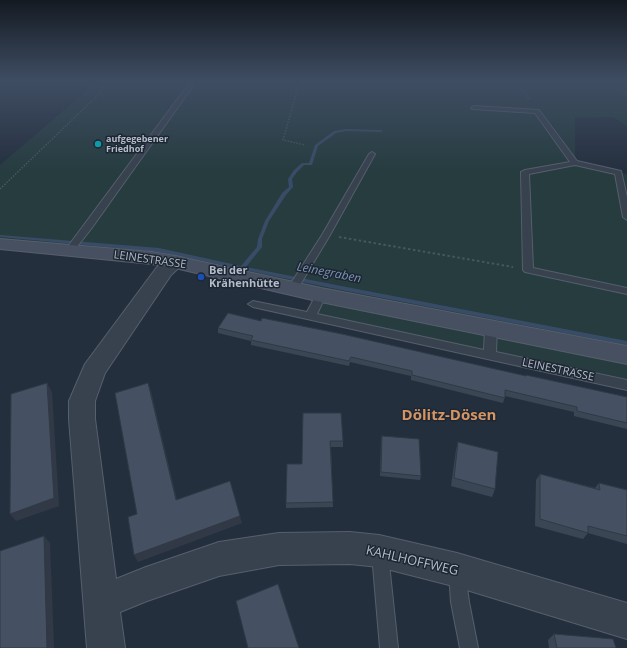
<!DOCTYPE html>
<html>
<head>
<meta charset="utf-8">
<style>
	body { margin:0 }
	canvas { display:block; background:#242f3e }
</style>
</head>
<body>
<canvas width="627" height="648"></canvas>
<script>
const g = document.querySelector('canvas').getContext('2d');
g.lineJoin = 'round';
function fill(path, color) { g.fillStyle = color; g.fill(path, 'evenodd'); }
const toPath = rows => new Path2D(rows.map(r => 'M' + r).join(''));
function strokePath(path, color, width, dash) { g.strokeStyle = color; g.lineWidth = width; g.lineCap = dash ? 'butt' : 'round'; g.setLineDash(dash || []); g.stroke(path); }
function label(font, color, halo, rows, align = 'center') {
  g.font = font + ' "Open Sans",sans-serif'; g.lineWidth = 3; g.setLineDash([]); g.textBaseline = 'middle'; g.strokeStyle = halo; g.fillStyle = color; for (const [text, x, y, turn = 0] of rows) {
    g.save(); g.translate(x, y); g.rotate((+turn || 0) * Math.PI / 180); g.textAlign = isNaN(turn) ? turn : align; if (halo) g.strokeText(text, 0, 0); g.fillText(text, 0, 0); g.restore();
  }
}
fill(toPath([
	[193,81,222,83,299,84,362,83,372,81,627,81,627,126,613,117,575,118,575,163,627,174,627,385,310,316,321,295,175,262,0,244,0,165,83,94,90,86,190,86]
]), '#263c3f');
fill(toPath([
	[346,129,381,130,383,131,381,132,346,131,336,133,318,146,312,165,304,165,297,172,292,179,293,187,286,195,269,221,262,239,262,247,246,267,336,285,627,341,627,345,336,289,159,252,0,237,0,235,159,248,241,266,257,247,258,239,265,221,282,193,289,187,288,179,294,170,302,163,309,163,315,145,334,131,346,129]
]), '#394c67');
const service = toPath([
	[188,85,193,86,91,229,72,253,66,253,64,251,66,249,188,85],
	[474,106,539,110,577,161,621,171,627,197,627,220,623,217,615,174,575,165,529,174,533,268,627,288,627,294,525,272,523,270,521,172,525,170,570,162,535,113,472,109,471,108,474,106],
	[372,152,375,154,330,235,297,290,289,290,288,288,322,235,369,154,372,152],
	[321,292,326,295,317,314,484,350,485,328,487,325,491,324,495,325,497,328,496,352,627,380,627,390,253,307,248,304,253,301,307,312,317,293,321,292],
	[380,546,386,548,388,554,398,648,380,648,372,554,374,548,380,546],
	[457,565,463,567,465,573,469,602,478,648,460,648,451,602,449,573,451,567,457,565]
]);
const minor = toPath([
	[175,256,182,258,185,262,171,275,105,373,95,401,95,419,116,579,146,567,219,542,279,533,350,532,379,535,457,553,627,603,627,639,457,587,379,567,350,564,279,565,219,576,147,601,120,612,125,648,87,648,69,419,69,401,85,364,157,267,168,258,175,256]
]);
const secondary = toPath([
	[0,239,152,252,175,256,321,288,627,346,627,364,321,302,175,268,152,264,0,249,0,239]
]);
strokePath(service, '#565f6c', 2);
strokePath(minor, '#565f6c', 2);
strokePath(secondary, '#565f6c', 2);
strokePath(toPath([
	[201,81,222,83,299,84,362,83,372,81],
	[516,81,530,100],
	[606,81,627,94],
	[299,84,283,140,305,145],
	[0,189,97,96,107,81]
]), '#44595c', 1.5, [1.5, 1.5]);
strokePath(toPath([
	[339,237,513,267]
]), '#44595c', 2, [2.5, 2.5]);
fill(service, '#38414e');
fill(minor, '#38414e');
fill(secondary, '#465061');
fill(toPath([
	[261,321,526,376,526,375,627,397,627,429,574,416,574,412,505,396,503,403,411,380,411,376,350,362,349,366,251,345,251,341,218,333,218,328],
	[303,413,343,441,343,447,331,447,333,507,286,508,286,503,302,464],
	[382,436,421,476,420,480,380,476,381,440],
	[458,442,495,489,492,497,451,486,456,450],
	[540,474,595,488,599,483,627,490,627,544,588,533,583,539,535,526,536,480],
	[554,634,616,648,549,648,548,640]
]), '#3b4654');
fill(toPath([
	[47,383,52,392,59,506,16,521,10,514],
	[148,383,151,391,179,508,176,500],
	[240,516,242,523,138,562,134,555],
	[44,536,50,543,54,648,47,648]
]), '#303945');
const building = toPath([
	[228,313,261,321,262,318,342,334,526,376,526,375,627,397,627,423,577,411,577,407,505,390,505,398,412,375,412,371,351,357,349,361,251,340,253,336,218,328,228,313],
	[47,383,54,498,10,514,11,394,47,383],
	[148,383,176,500,230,481,240,516,134,555,128,517,137,514,115,393,148,383],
	[303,413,341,413,343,441,330,441,333,502,286,503,287,464,302,464,303,413],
	[382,436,419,439,421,476,381,472,382,436],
	[458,442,498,452,495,489,454,478,458,442],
	[540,474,600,490,599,483,627,490,627,536,588,526,588,533,540,519,540,474],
	[44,536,47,648,0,648,0,551,44,536],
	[278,584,299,648,248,648,236,601,278,584],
	[554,634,613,639,616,648,557,648,554,634]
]);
fill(building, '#455162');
strokePath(building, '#303945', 1);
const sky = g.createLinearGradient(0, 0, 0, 172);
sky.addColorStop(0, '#141a22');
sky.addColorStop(0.47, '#3f4d63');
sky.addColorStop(1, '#3f4d6300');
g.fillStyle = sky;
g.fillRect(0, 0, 627, 172);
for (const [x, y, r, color] of [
	[98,144,4,"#0f9aa8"],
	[201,277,4,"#1a4fb4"]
]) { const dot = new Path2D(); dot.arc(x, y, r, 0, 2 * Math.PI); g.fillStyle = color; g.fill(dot); strokePath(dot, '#1d2633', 1.5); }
label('bold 9px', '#b4bcc9', '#1d2633', [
	["aufgegebener",106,139],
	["Friedhof",106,149]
], 'left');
label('11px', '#b4bcc9', '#1d2633', [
	["LEINESTRASSE",150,260,8],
	["LEINESTRASSE",558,370,12]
]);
label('bold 11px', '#b4bcc9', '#1d2633', [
	["Bei der",209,271],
	["Krähenhütte",209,284]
], 'left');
label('italic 12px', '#7c92b1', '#1d2633', [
	["Leinegraben",329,273,11]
]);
label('13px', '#b4bcc9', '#1d2633', [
	["KAHLHOFFWEG",412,561,13]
]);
label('bold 15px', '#d59563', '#1d2633', [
	["Dölitz-Dösen",449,416]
]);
</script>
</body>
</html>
